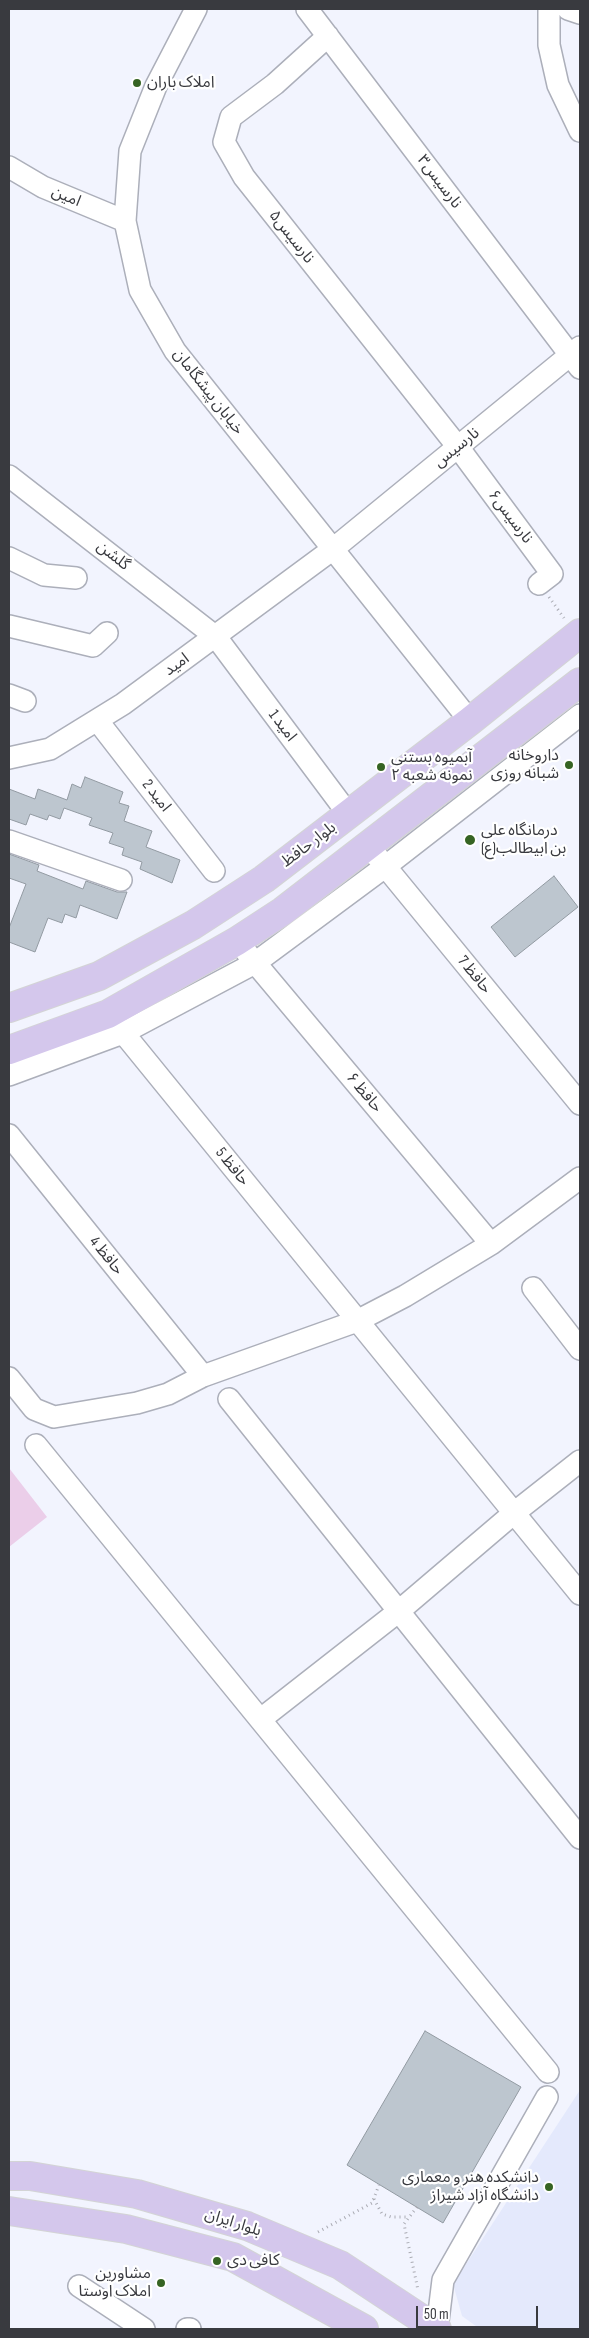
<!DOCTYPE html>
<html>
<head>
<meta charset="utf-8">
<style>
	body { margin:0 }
	#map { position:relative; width:589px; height:2338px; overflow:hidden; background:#f2f4fe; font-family:"Sofia Sans Condensed",sans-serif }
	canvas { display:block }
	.frame { position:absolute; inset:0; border:10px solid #393a3f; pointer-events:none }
	.scale { position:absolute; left:416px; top:2306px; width:122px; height:22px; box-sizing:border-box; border:2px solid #393a3f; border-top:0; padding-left:6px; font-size:15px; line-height:18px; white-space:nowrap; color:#393a3f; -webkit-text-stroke:4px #fff; paint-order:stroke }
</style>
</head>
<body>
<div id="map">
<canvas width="589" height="2338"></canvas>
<div class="frame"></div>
<div class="scale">50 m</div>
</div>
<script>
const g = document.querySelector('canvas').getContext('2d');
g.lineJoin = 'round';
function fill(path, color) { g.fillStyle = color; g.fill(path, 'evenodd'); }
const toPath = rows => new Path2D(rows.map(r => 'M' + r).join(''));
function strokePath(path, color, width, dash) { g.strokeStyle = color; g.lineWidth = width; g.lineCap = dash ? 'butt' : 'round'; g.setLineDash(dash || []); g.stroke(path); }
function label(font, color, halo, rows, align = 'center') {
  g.font = font + ' "Sofia Sans Condensed","Noto Sans Arabic",sans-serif'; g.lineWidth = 4.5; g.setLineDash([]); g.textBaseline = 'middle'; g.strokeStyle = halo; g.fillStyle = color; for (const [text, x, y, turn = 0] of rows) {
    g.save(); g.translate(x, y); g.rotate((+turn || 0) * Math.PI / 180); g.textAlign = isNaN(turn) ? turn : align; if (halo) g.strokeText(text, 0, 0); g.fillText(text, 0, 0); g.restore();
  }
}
fill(toPath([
	[580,2090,580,2329,480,2329,462,2316,453,2284]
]), '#e4e9fc');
fill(toPath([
	[9,1468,47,1517,9,1547]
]), '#ebcee9');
const building = toPath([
	[85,777,123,792,119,803,129,806,124,821,152,831,146,847,180,860,172,883,140,869,142,862,122,855,124,848,109,843,113,833,89,825,92,818,64,808,60,819,49,815,47,820,30,814,26,825,9,819,9,789,35,799,38,789,67,800,72,784,81,788,85,777],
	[9,854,39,865,37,871,83,889,86,881,117,892,127,892,117,919,80,905,76,918,65,914,62,923,48,918,35,952,9,942,9,928,26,884,9,878,9,854],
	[554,876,578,907,515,957,491,927,554,876],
	[425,2031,521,2087,443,2223,347,2165,425,2031]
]);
fill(building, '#bdc6cf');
strokePath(building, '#929aa2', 1);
const minor = toPath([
	[196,9,156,86,130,151,125,221,140,290,175,351,470,721],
	[307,9,580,368],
	[549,9,549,45,558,85,580,131],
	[568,9,580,13],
	[328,36,275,84,231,117,224,142,244,177,458,447,552,574,539,584],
	[9,167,43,187,125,221],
	[9,476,216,637,349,815],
	[9,558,44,575,76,578],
	[9,626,93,646,107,633],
	[9,695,25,701],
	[97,720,214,871],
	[9,758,50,749,123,704,333,549,580,347],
	[9,841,121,880],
	[376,855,580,1104],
	[247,953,491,1244],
	[108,1014,580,1594],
	[9,1075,123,1033,255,963,386,866,580,715],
	[9,1135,203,1376],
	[533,1288,580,1349],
	[9,1378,34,1409,54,1417,137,1403,168,1394,203,1376,357,1321,405,1296,491,1244,580,1178],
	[229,1399,580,1838],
	[36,1445,548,2072],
	[261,1719,399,1611,514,1513,580,1461],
	[79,2286,144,2329],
	[187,2329,190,2329],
	[437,2329,443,2280,547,2097]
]);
const major = toPath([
	[9,1008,99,976,193,925,264,879,470,721,580,633],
	[9,1050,108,1014,237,941,283,911,580,682],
	[9,2176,30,2176,137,2194,247,2226,340,2265,437,2329],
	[9,2211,126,2229,233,2257,364,2329]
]);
strokePath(minor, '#acafba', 24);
strokePath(major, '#d3d4d5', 30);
strokePath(toPath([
	[549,597,564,618],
	[374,2199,382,2214,391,2217,409,2217],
	[417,2207,404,2224,418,2290],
	[318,2232,372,2203,379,2185]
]), '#aaabb3', 3, [1, 4]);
strokePath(minor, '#fff', 21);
strokePath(major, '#d4c7ec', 28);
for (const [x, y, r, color] of [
	[137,83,5,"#366423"],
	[569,765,5,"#366423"],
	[381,767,5,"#366423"],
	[470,840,6,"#366423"],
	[549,2187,5,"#366423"],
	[217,2261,5,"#366423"],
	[161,2283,5,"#366423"]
]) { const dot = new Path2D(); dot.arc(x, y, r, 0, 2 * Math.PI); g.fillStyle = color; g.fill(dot); strokePath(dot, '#fff', 2); }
label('16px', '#393a3f', '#fff', [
	["املاک باران",147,83],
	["داروخانه",559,756,"right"],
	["شبانه روزی",559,774,"right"],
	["آبمیوه بستنی",391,758],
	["نمونه شعبه ۲",391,776],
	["درمانگاه علی",481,831],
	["بن ابیطالب(ع)",481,849],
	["دانشکده هنر و معماری",539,2178,"right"],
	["دانشگاه آزاد شیراز",539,2196,"right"],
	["کافی دی",227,2261],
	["مشاورین",151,2274,"right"],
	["املاک اوستا",151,2292,"right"]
], 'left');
label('16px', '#393a3f', '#fff', [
	["نارسیس۳",439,182,53],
	["امین",66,197,23],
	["نارسیس۵",291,237,52],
	["خیابان پیشگامان",208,392,52],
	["نارسیس",457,448,-39],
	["نارسیس۶",510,517,53],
	["گلشن",113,556,38],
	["امید",177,665,-36],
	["امید 1",282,726,53],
	["امید 2",156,796,52],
	["بلوار حافظ",309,845,-37],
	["حافظ 7",474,975,51],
	["حافظ ۶",364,1093,50],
	["حافظ 5",232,1167,51],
	["حافظ 4",106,1256,51],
	["بلوار ایران",233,2223,18]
]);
</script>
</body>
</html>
